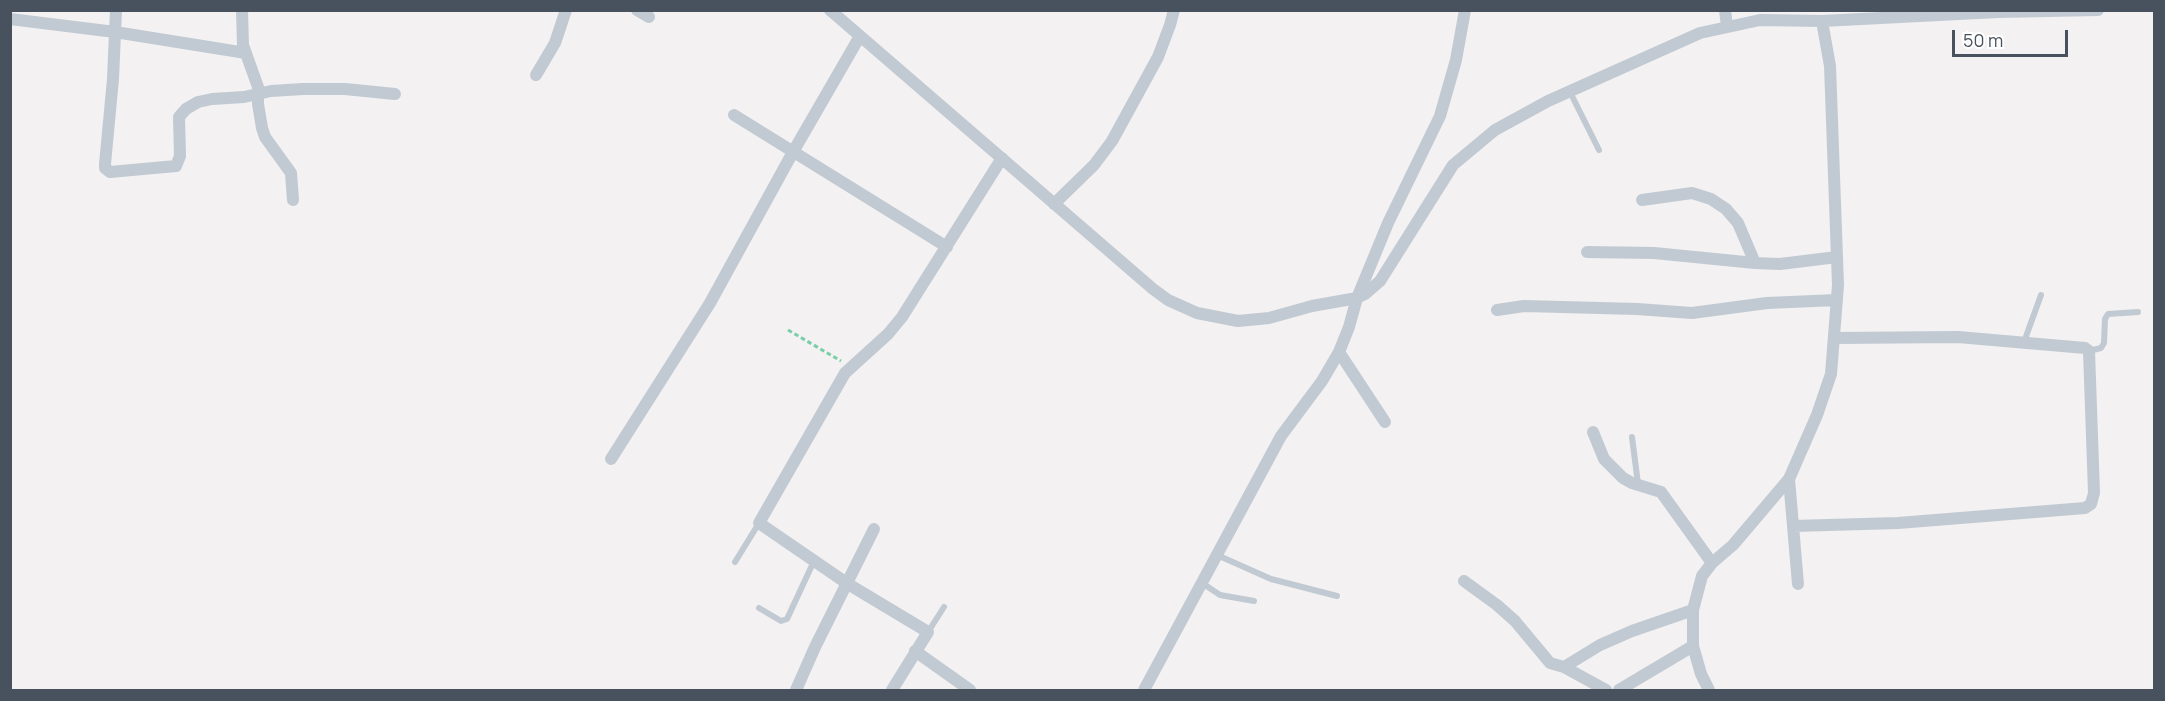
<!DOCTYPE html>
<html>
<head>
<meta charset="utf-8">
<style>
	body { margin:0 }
	#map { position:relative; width:2165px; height:701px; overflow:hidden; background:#f3f1f1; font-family:Manrope,sans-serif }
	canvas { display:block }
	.frame { position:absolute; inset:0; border:12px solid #48525e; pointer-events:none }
	.scale { position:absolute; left:1952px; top:30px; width:116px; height:27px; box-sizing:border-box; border:3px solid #48525e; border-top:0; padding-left:8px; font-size:18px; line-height:21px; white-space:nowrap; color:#48525e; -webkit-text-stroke:4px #fff; paint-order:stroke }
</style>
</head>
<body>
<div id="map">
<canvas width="2165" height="701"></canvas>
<div class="frame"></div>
<div class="scale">50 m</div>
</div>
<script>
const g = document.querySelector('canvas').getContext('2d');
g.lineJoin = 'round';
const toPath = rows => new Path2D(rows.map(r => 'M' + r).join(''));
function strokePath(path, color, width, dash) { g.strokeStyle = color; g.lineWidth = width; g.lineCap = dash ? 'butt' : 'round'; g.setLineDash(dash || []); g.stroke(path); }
strokePath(toPath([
	[788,330,841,361]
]), '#77cea9', 3, [4.5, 3]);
strokePath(toPath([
	[1570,92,1599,150],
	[2024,342,2041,295],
	[2089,351,2101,348,2104,343,2105,319,2108,314,2138,312],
	[1632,437,1638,484],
	[1217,555,1271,579,1337,596],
	[735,562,759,523],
	[1202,583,1220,595,1254,601],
	[759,608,781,621,787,619,814,561],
	[928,632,944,607]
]), '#c1cad2', 6);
strokePath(toPath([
	[116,10,113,79,105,164,105,168,110,172,176,166,180,156,179,117,186,109,198,102,212,99,244,97,271,91,303,89,345,89,395,94],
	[242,10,243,45,258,87,258,104,262,128,265,137,291,173,293,200],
	[637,10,649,17],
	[830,10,1153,289,1168,300,1197,313,1238,321,1269,318,1312,306,1357,298,1365,294,1380,281,1453,165,1495,130,1548,101,1700,33,1760,20,1822,21,1998,12,2098,10],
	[1725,10,1727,27],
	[10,19,115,32,246,53],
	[536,75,555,43,566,10],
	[734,115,947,247],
	[1642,200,1692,193,1711,199,1726,209,1738,223,1755,263],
	[1054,204,1094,165,1112,141,1158,57,1170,25,1174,10],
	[1587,252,1654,253,1755,263,1780,264,1837,257],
	[1497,310,1524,306,1637,309,1692,313,1767,303,1837,300],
	[1339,352,1385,422],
	[1593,432,1604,459,1623,478,1632,483,1661,492,1712,563],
	[611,459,710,303,793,152,860,36],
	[1789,479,1798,584],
	[1793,526,1898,523,2085,508,2091,504,2094,493,2089,351,2085,348,1958,337,1835,338],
	[1464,581,1497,605,1515,621,1550,663,1564,667,1606,690],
	[915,651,970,690],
	[1564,667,1600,645,1632,631,1693,610],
	[796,690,815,647,874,529],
	[892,690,928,632,848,584,759,523,845,373,888,334,902,317,1002,158],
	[1144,690,1281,436,1322,381,1339,352,1349,327,1357,298,1388,223,1440,116,1456,60,1465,10],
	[1619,690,1693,646],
	[1709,690,1701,674,1693,646,1693,610,1702,576,1712,563,1733,545,1789,479,1817,415,1831,374,1838,285,1830,66,1822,21]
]), '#c1cad2', 12);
</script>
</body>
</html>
